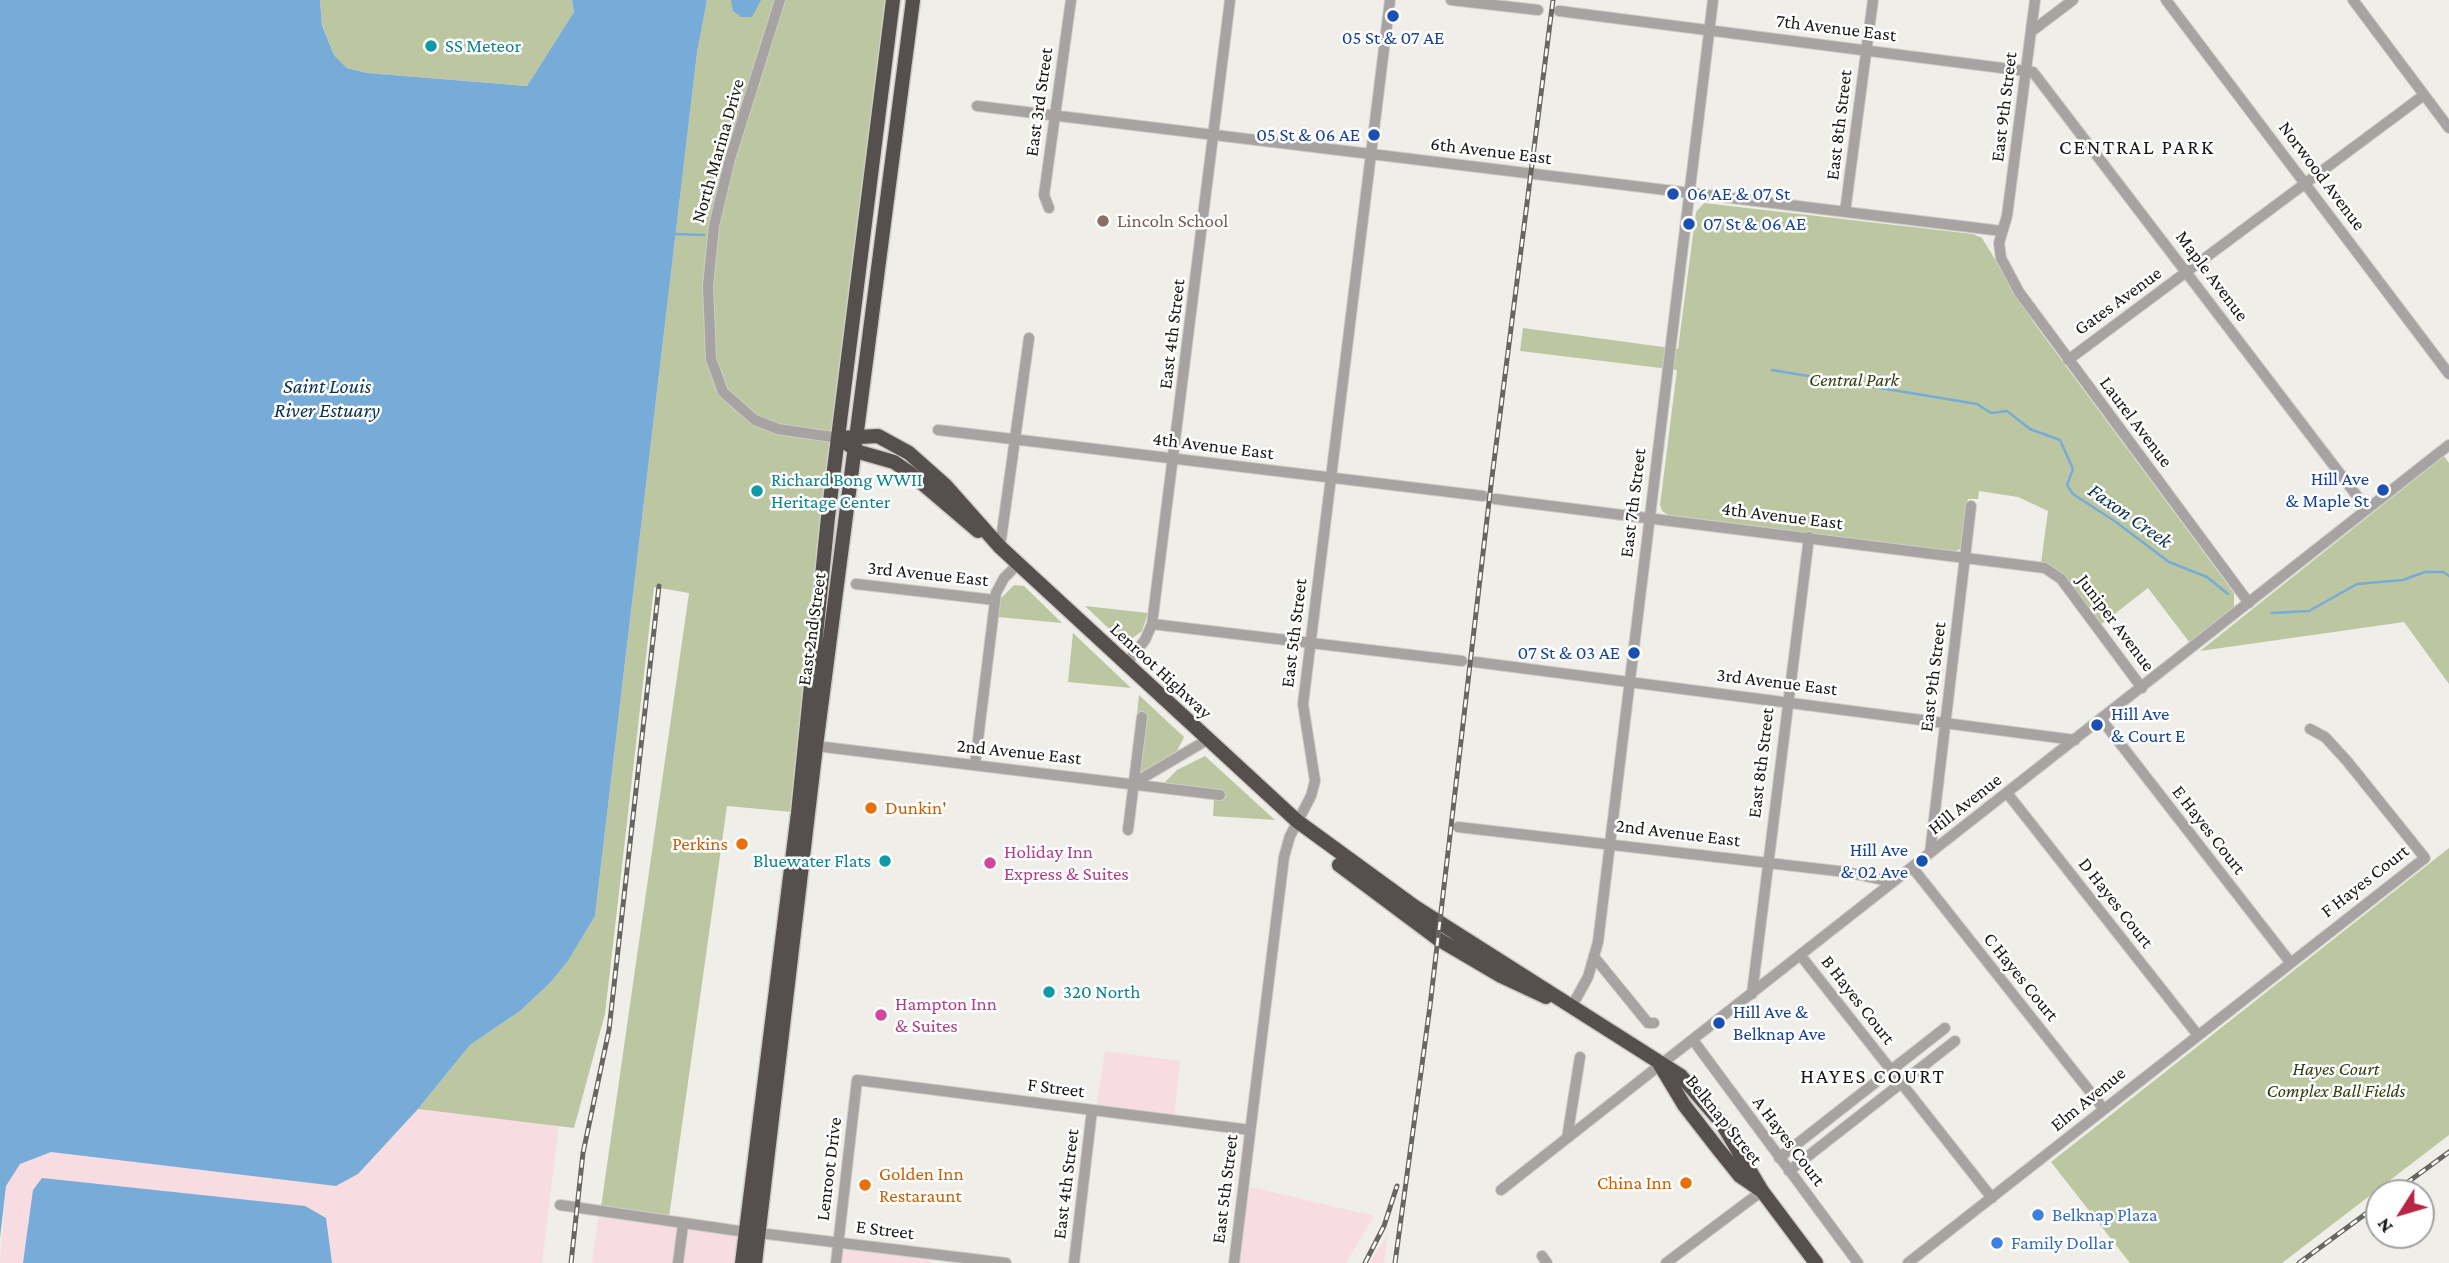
<!DOCTYPE html>
<html>
<head>
<meta charset="utf-8">
<style>
	body { margin:0 }
	#map { position:relative; width:2449px; height:1263px; overflow:hidden; background:#f0eee8; font-family:"Crimson Pro",serif }
	canvas { display:block }
	.north { position:absolute; left:2365px; top:1179px; width:70px; height:70px; box-sizing:border-box; background:#fff; border:2px solid #a2a2a1; border-radius:50%; rotate:233deg; font-size:19px; font-weight:700; line-height:28px; text-align:center; color:#171715 }
	.north::after { content:''; display:block; margin:auto; width:24px; height:32px; background:#b82646; clip-path:polygon(50% 0,100% 100%,50% 72%,0 100%) }
</style>
</head>
<body>
<div id="map">
<canvas width="2449" height="1263"></canvas>
<div class="north">N</div>
</div>
<script>
const g = document.querySelector('canvas').getContext('2d');
g.lineJoin = 'round';
function fill(path, color) { g.fillStyle = color; g.fill(path, 'evenodd'); }
const toPath = rows => new Path2D(rows.map(r => 'M' + r).join(''));
function strokePath(path, color, width, dash) { g.strokeStyle = color; g.lineWidth = width; g.lineCap = dash ? 'butt' : 'round'; g.setLineDash(dash || []); g.stroke(path); }
function label(font, color, halo, rows, align = 'center') {
  g.font = font + ' "Crimson Pro",serif'; g.lineWidth = 5; g.setLineDash([]); g.textBaseline = 'middle'; g.strokeStyle = halo; g.fillStyle = color; for (const [text, x, y, turn = 0] of rows) {
    g.save(); g.translate(x, y); g.rotate((+turn || 0) * Math.PI / 180); g.textAlign = isNaN(turn) ? turn : align; if (halo) g.strokeText(text, 0, 0); g.fillText(text, 0, 0); g.restore();
  }
}
fill(toPath([
	[1105,1051,1180,1061,1174,1118,1096,1108],
	[418,1109,559,1125,542,1263,0,1263,6,1186,20,1164,51,1151,336,1186,358,1174],
	[1243,1185,1374,1216,1346,1263,1234,1263],
	[599,1213,746,1232,742,1263,592,1263],
	[1388,1235,1384,1263,1369,1263],
	[839,1242,931,1253,930,1263,836,1263]
]), '#f7dde1');
fill(toPath([
	[320,0,572,0,574,12,527,86,367,73,347,68,334,55,322,24],
	[707,0,888,0,792,812,727,806,669,1217,601,1207,689,593,654,587,605,1014,574,1128,418,1109,470,1045,520,1011,550,983,568,961,595,916,697,53],
	[1704,203,1973,234,1982,238,2034,323,2234,593,2234,607,2190,643,2148,588,2099,626,2055,568,2041,563,2048,511,2018,497,1979,491,1978,499,1968,499,1961,548,1955,552,1668,515,1662,511,1660,505,1677,370,1520,351,1523,328,1678,349,1696,212],
	[2444,456,2449,463,2449,684,2404,622,2200,651],
	[1014,585,1024,586,1062,623,998,617,1001,598],
	[1085,606,1148,613,1142,631,1125,644],
	[1073,633,1131,688,1068,682],
	[1139,695,1184,737,1177,751,1143,773,1140,770,1146,718,1137,715],
	[1205,756,1275,820,1213,816,1214,800,1222,800,1222,792,1169,785,1165,782,1177,770],
	[2449,848,2449,1135,2282,1263,2130,1263,2051,1162]
]), '#bcc7a1');
fill(toPath([
	[0,0,320,0,322,25,334,55,347,68,367,73,527,86,574,12,572,0,707,0,697,53,595,916,568,961,550,983,520,1011,470,1045,418,1109,358,1174,336,1186,51,1152,20,1164,6,1186,0,1238],
	[731,0,761,0,752,17,741,17,733,11],
	[42,1178,305,1206,326,1218,332,1263,23,1263,33,1190]
]), '#77abd8');
strokePath(toPath([
	[675,234,704,235],
	[1772,370,1977,404,1991,413,2007,411,2030,429,2060,440,2073,469,2067,485,2073,494,2116,522,2169,562,2207,577,2228,594],
	[2272,613,2309,611,2357,584,2403,580,2425,572,2443,572,2449,576]
]), '#77abd8', 2.5);
const minor = toPath([
	[780,0,730,159,714,226,708,286,711,359,723,392,755,420,778,429,839,438],
	[1451,0,1538,10],
	[2035,0,2007,216,1999,243,2001,258,2019,292,2249,603],
	[2166,0,2449,374],
	[2353,0,2449,128],
	[1559,11,2033,72,2367,509],
	[2032,31,2073,0],
	[977,106,2002,231],
	[1049,208,1044,195,1071,0],
	[1845,212,1873,0],
	[2068,360,2424,95],
	[938,430,1483,496],
	[1495,499,2045,568,2061,579,2142,688],
	[1000,547,1029,338],
	[856,584,995,600],
	[1152,624,1462,661],
	[1475,662,2075,740],
	[1126,664,1145,640,1152,624,1230,0],
	[2101,719,2290,962],
	[816,746,1220,795],
	[975,764,996,593,1004,578,1018,564],
	[1134,783,1207,740],
	[2007,793,2197,1034],
	[1458,827,1846,872,1893,882],
	[1128,830,1142,717],
	[1930,853,1971,506],
	[1912,867,2103,1108],
	[1801,956,1992,1198],
	[1595,958,1648,1023,1654,1023],
	[1752,994,1809,537],
	[1572,1006,1588,977,1598,942,1713,0],
	[1693,1040,1858,1263],
	[1567,1138,1580,1057],
	[1779,1158,1945,1028],
	[1789,1171,1955,1041],
	[1501,1190,2449,445],
	[560,1205,746,1232],
	[759,1233,1006,1263],
	[1542,1256,1547,1263],
	[678,1263,683,1225],
	[836,1263,857,1080,1250,1130],
	[1074,1263,1092,1110],
	[1234,1263,1284,857,1290,836,1311,796,1315,781,1303,704,1390,0],
	[1666,1263,1762,1191],
	[1908,1263,2425,858,2347,761,2325,737,2310,729]
]);
const highway = toPath([
	[839,438,878,436,909,453,945,485,1000,547,1297,821,1415,907,1681,1076,1721,1122,1762,1191,1816,1263],
	[849,445,859,452,894,462,910,473,978,531],
	[1339,865,1438,939,1501,976,1546,997],
	[1660,1065,1684,1105,1719,1150,1740,1176,1762,1191],
	[742,1263,798,813,828,517,893,0],
	[755,1263,816,746,913,0]
]);
strokePath(minor, '#cdccc6', 12);
strokePath(highway, '#cdccc6', 17);
strokePath(minor, '#a6a3a2', 10);
strokePath(highway, '#554f4d', 14);
const rail = toPath([
	[2393,1193,2449,1152],
	[571,1263,583,1153,609,1030,659,586],
	[1365,1263,1384,1226,1397,1186],
	[1395,1263,1430,1006,1491,485,1553,0],
	[2299,1263,2379,1204]
]);
strokePath(rail, '#676662', 5);
strokePath(rail, '#fff', 2.5, [8]);
for (const [x, y, r, color] of [
	[1393,16,7,"#1a4fb4"],
	[431,46,7,"#0f9aa8"],
	[1374,135,7,"#1a4fb4"],
	[1673,194,7,"#1a4fb4"],
	[1103,221,7,"#8d6e63"],
	[1689,224,7,"#1a4fb4"],
	[2383,490,7,"#1a4fb4"],
	[757,491,7,"#0f9aa8"],
	[1634,653,7,"#1a4fb4"],
	[2097,725,7,"#1a4fb4"],
	[871,808,7,"#e8710a"],
	[742,844,7,"#e8710a"],
	[885,861,7,"#0f9aa8"],
	[1922,861,7,"#1a4fb4"],
	[990,863,7,"#d1479c"],
	[1049,992,7,"#0f9aa8"],
	[881,1015,7,"#d1479c"],
	[1719,1023,7,"#1a4fb4"],
	[1686,1183,7,"#e8710a"],
	[865,1185,7,"#e8710a"],
	[2038,1215,7,"#3f7fe0"],
	[1997,1243,7,"#3f7fe0"]
]) { const dot = new Path2D(); dot.arc(x, y, r, 0, 2 * Math.PI); g.fillStyle = color; g.fill(dot); strokePath(dot, '#fff', 2.5); }
label('19px', '#171715', '#fff', [
	["7th Avenue East",1836,28,7],
	["East 3rd Street",1039,102,-82],
	["East 9th Street",2004,107,-83],
	["East 8th Street",1839,125,-83],
	["North Marina Drive",718,151,-74],
	["6th Avenue East",1491,151,7],
	["Norwood Avenue",2322,176,53],
	["Maple Avenue",2212,276,53],
	["Gates Avenue",2118,301,-36],
	["East 4th Street",1172,334,-83],
	["Laurel Avenue",2136,422,53],
	["4th Avenue East",1213,446,7],
	["East 7th Street",1633,503,-83],
	["4th Avenue East",1782,516,7],
	["3rd Avenue East",928,574,6],
	["Juniper Avenue",2116,623,53],
	["East 2nd Street",812,629,-82],
	["East 5th Street",1294,633,-83],
	["Lenroot Highway",1161,671,43],
	["East 9th Street",1933,677,-83],
	["3rd Avenue East",1777,682,7],
	["2nd Avenue East",1019,752,6],
	["East 8th Street",1761,763,-83],
	["Hill Avenue",1965,804,-38],
	["E Hayes Court",2209,830,52],
	["2nd Avenue East",1678,833,7],
	["F Hayes Court",2365,881,-38],
	["D Hayes Court",2116,903,52],
	["C Hayes Court",2021,977,51],
	["B Hayes Court",1858,1000,52],
	["F Street",1056,1088,7],
	["Elm Avenue",2088,1099,-39],
	["Belknap Street",1724,1120,51],
	["A Hayes Court",1789,1141,53],
	["Lenroot Drive",829,1169,-83],
	["East 4th Street",1066,1184,-83],
	["East 5th Street",1225,1189,-83],
	["E Street",885,1230,7]
]);
label('19px', '#164399', '#fff', [
	["05 St & 07 AE",1393,38,"center"],
	["05 St & 06 AE",1360,135],
	["06 AE & 07 St",1687,194,"left"],
	["07 St & 06 AE",1703,224,"left"],
	["Hill Ave",2369,479],
	["& Maple St",2369,501],
	["07 St & 03 AE",1620,653],
	["Hill Ave",2111,714,"left"],
	["& Court E",2111,736,"left"],
	["Hill Ave",1908,850],
	["& 02 Ave",1908,872],
	["Hill Ave &",1733,1012,"left"],
	["Belknap Ave",1733,1034,"left"]
], 'right');
label('19px', '#0d838f', '#fff', [
	["SS Meteor",445,46],
	["Richard Bong WWII",771,480],
	["Heritage Center",771,502],
	["Bluewater Flats",871,861,"right"],
	["320 North",1063,992]
], 'left');
label('19px', '#785e54', '#fff', [
	["Lincoln School",1117,221]
], 'left');
label('italic 19px', '#323c0d', '#fff', [
	["Central Park",1854,380],
	["Hayes Court",2336,1069],
	["Complex Ball Fields",2336,1091]
]);
label('19px', '#c56008', '#fff', [
	["Dunkin'",885,808],
	["Perkins",728,844,"right"],
	["Golden Inn",879,1174],
	["Restaraunt",879,1196],
	["China Inn",1672,1183,"right"]
], 'left');
label('19px', '#b23c85', '#fff', [
	["Holiday Inn",1004,852],
	["Express & Suites",1004,874],
	["Hampton Inn",895,1004],
	["& Suites",895,1026]
], 'left');
label('19px', '#366cbe', '#fff', [
	["Belknap Plaza",2052,1215],
	["Family Dollar",2011,1243]
], 'left');
g.letterSpacing = '2px';
label('21px', '#171715', '#fff', [
	["CENTRAL PARK",2137,148],
	["HAYES COURT",1873,1077]
]);
g.letterSpacing = '0px';
label('italic 21px', '#08314f', '#fff', [
	["Saint Louis",327,387],
	["River Estuary",327,411],
	["Faxon Creek",2130,516,35]
]);
</script>
</body>
</html>
